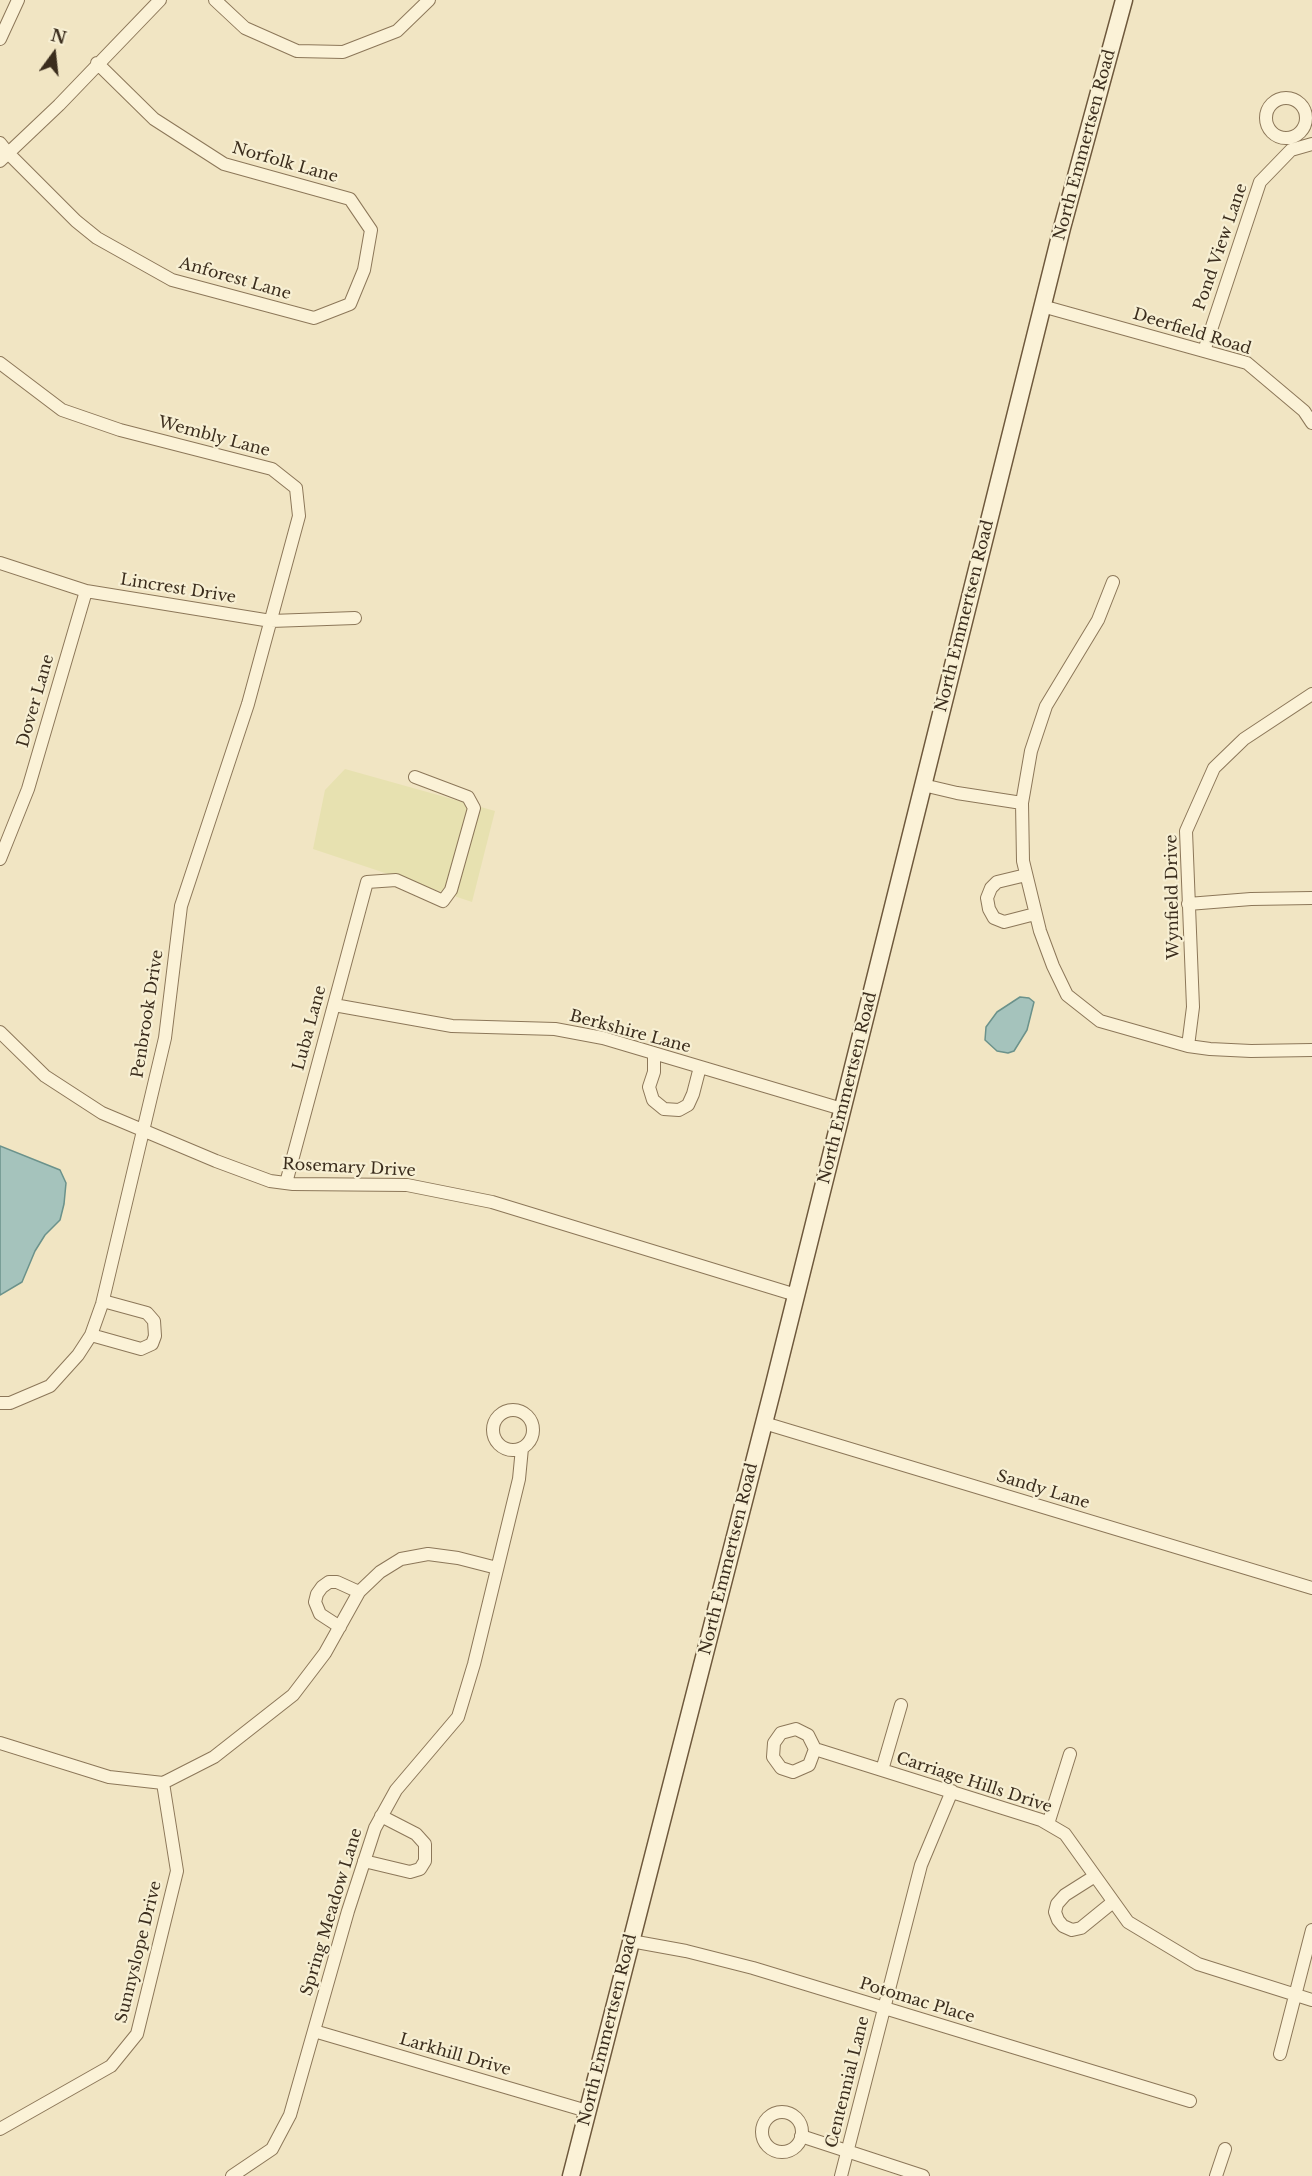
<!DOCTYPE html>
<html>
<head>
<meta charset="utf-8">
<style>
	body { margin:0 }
	#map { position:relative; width:1312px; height:2176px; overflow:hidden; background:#f1e5c3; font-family:"Libre Baskerville",serif }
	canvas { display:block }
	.north { position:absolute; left:24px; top:24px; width:60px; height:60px; -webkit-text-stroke:4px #f7efd3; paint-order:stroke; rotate:15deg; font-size:16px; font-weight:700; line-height:24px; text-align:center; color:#3b2d1d }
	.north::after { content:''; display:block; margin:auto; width:21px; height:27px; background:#3b2d1d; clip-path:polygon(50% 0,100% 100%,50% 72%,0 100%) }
</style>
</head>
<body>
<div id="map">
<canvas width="1312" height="2176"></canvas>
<div class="north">N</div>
</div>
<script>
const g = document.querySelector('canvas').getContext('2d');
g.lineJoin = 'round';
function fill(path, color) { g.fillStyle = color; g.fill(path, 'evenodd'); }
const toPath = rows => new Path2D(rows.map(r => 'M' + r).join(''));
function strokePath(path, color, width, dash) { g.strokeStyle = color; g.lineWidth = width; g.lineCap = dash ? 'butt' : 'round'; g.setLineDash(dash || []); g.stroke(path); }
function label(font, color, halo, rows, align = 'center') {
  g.font = font + ' "Libre Baskerville",serif'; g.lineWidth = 4.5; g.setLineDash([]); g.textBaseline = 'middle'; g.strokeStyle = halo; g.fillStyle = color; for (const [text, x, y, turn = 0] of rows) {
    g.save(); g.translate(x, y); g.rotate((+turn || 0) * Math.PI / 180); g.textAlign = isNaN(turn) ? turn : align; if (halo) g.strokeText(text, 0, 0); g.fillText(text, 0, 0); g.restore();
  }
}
fill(toPath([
	[345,769,495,811,472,902,313,849,325,790]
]), '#e7e1b0');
const water = toPath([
	[1020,997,1029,998,1034,1002,1027,1030,1014,1051,1008,1053,997,1051,985,1040,986,1027,997,1012,1020,997],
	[0,1146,60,1170,66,1183,64,1204,60,1220,45,1235,35,1251,22,1282,0,1295,0,1146]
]);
fill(water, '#a5c3bc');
strokePath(water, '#6b928b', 1.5);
const street = toPath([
	[215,0,245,28,297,51,343,52,397,31,429,0],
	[0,39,18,0],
	'1266 118a20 20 0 1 1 40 0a20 20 0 1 1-40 0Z',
	[0,143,8,153,76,221,97,238,172,280,314,318,350,304,364,270,371,230,350,199,224,164,154,119,97,63],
	[0,161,59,105,160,0],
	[1042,306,1247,363,1304,411,1312,423],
	[1204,351,1260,182,1291,150,1312,144],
	[0,363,62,410,120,430,272,469,296,488,299,516,248,704,181,906,165,1038,102,1304,91,1335,78,1355,50,1386,10,1403,0,1403],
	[0,563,86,591,271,621,355,618],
	[1113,582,1098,620,1046,706,1031,751,1022,803,1023,861,1040,931,1053,966,1067,995,1100,1021,1188,1046,1210,1049,1251,1051,1312,1050],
	[923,785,957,793,1022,803],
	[0,859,28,789,86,591],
	[1026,875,997,882,991,888,987,898,989,909,994,918,1004,922,1035,914],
	[1188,904,1251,899,1312,898],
	[334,1005,452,1026,555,1029,603,1038,842,1109],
	[0,1032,45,1076,102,1113,216,1161,270,1181,293,1184,407,1185,492,1202,796,1295],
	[1188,1046,1193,1007,1186,831,1214,768,1244,739,1312,694],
	[654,1053,654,1072,649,1087,653,1100,664,1109,679,1110,688,1105,693,1094,700,1067],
	[286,1183,367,882,396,880,443,901,451,890,474,808,468,797,415,777],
	[91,1335,141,1349,152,1344,155,1336,154,1321,147,1313,103,1301],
	'493 1430a20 20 0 1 1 40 0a20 20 0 1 1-40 0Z',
	[764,1423,1312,1588],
	[340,1627,320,1614,315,1602,317,1594,322,1587,329,1582,337,1582,359,1592],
	[0,1743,109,1777,163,1783,214,1757,293,1695,325,1653,359,1592,380,1572,401,1559,428,1554,458,1558,497,1568],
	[815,1749,809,1765,793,1772,781,1768,773,1757,774,1743,781,1733,796,1729,808,1735,815,1749,1041,1820,1065,1834,1128,1922,1198,1964,1312,2000],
	[882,1770,901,1705],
	[1048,1824,1070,1754],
	[364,1861,410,1872,420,1869,425,1861,425,1844,416,1834,381,1816],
	[1095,1876,1065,1895,1057,1904,1055,1912,1058,1920,1063,1926,1072,1930,1081,1928,1113,1902],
	[631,1941,686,1951,753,1968,1190,2101],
	[314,2031,587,2111],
	[1280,2054,1312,1930],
	'762 2132a20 20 0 1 1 40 0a20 20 0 1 1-40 0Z',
	[0,2129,111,2066,137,2034,177,1871,163,1783],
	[801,2136,923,2176],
	[232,2176,272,2149,290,2115,348,1911,375,1828,396,1790,458,1717,474,1664,519,1479,522,1448],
	[841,2176,921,1865,952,1791],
	[1216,2176,1225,2149]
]);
const secondary = toPath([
	[571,2176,773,1388,1062,228,1124,0]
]);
strokePath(street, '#8c7759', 14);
strokePath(secondary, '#6e583c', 19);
strokePath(street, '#fbf2d7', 12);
strokePath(secondary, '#fbf2d7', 16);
label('16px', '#3b2d1d', '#f7efd3', [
	["North Emmertsen Road",1085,145,-75],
	["Norfolk Lane",285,163,16],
	["Pond View Lane",1221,247,-71],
	["Anforest Lane",235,279,16],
	["Deerfield Road",1192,332,17],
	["Wembly Lane",214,437,15],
	["Lincrest Drive",178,589,9],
	["North Emmertsen Road",965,616,-76],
	["Dover Lane",36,701,-74],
	["Wynfield Drive",1173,897,-91],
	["Penbrook Drive",148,1014,-81],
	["Luba Lane",310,1028,-75],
	["Berkshire Lane",630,1032,15],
	["North Emmertsen Road",848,1088,-76],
	["Rosemary Drive",349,1168,3],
	["Sandy Lane",1043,1490,17],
	["North Emmertsen Road",729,1559,-76],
	["Carriage Hills Drive",974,1783,18],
	["Spring Meadow Lane",332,1912,-73],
	["Sunnyslope Drive",139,1952,-76],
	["Potomac Place",917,2001,17],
	["North Emmertsen Road",608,2030,-76],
	["Larkhill Drive",455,2055,16],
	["Centennial Lane",848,2082,-76]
]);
</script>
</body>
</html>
